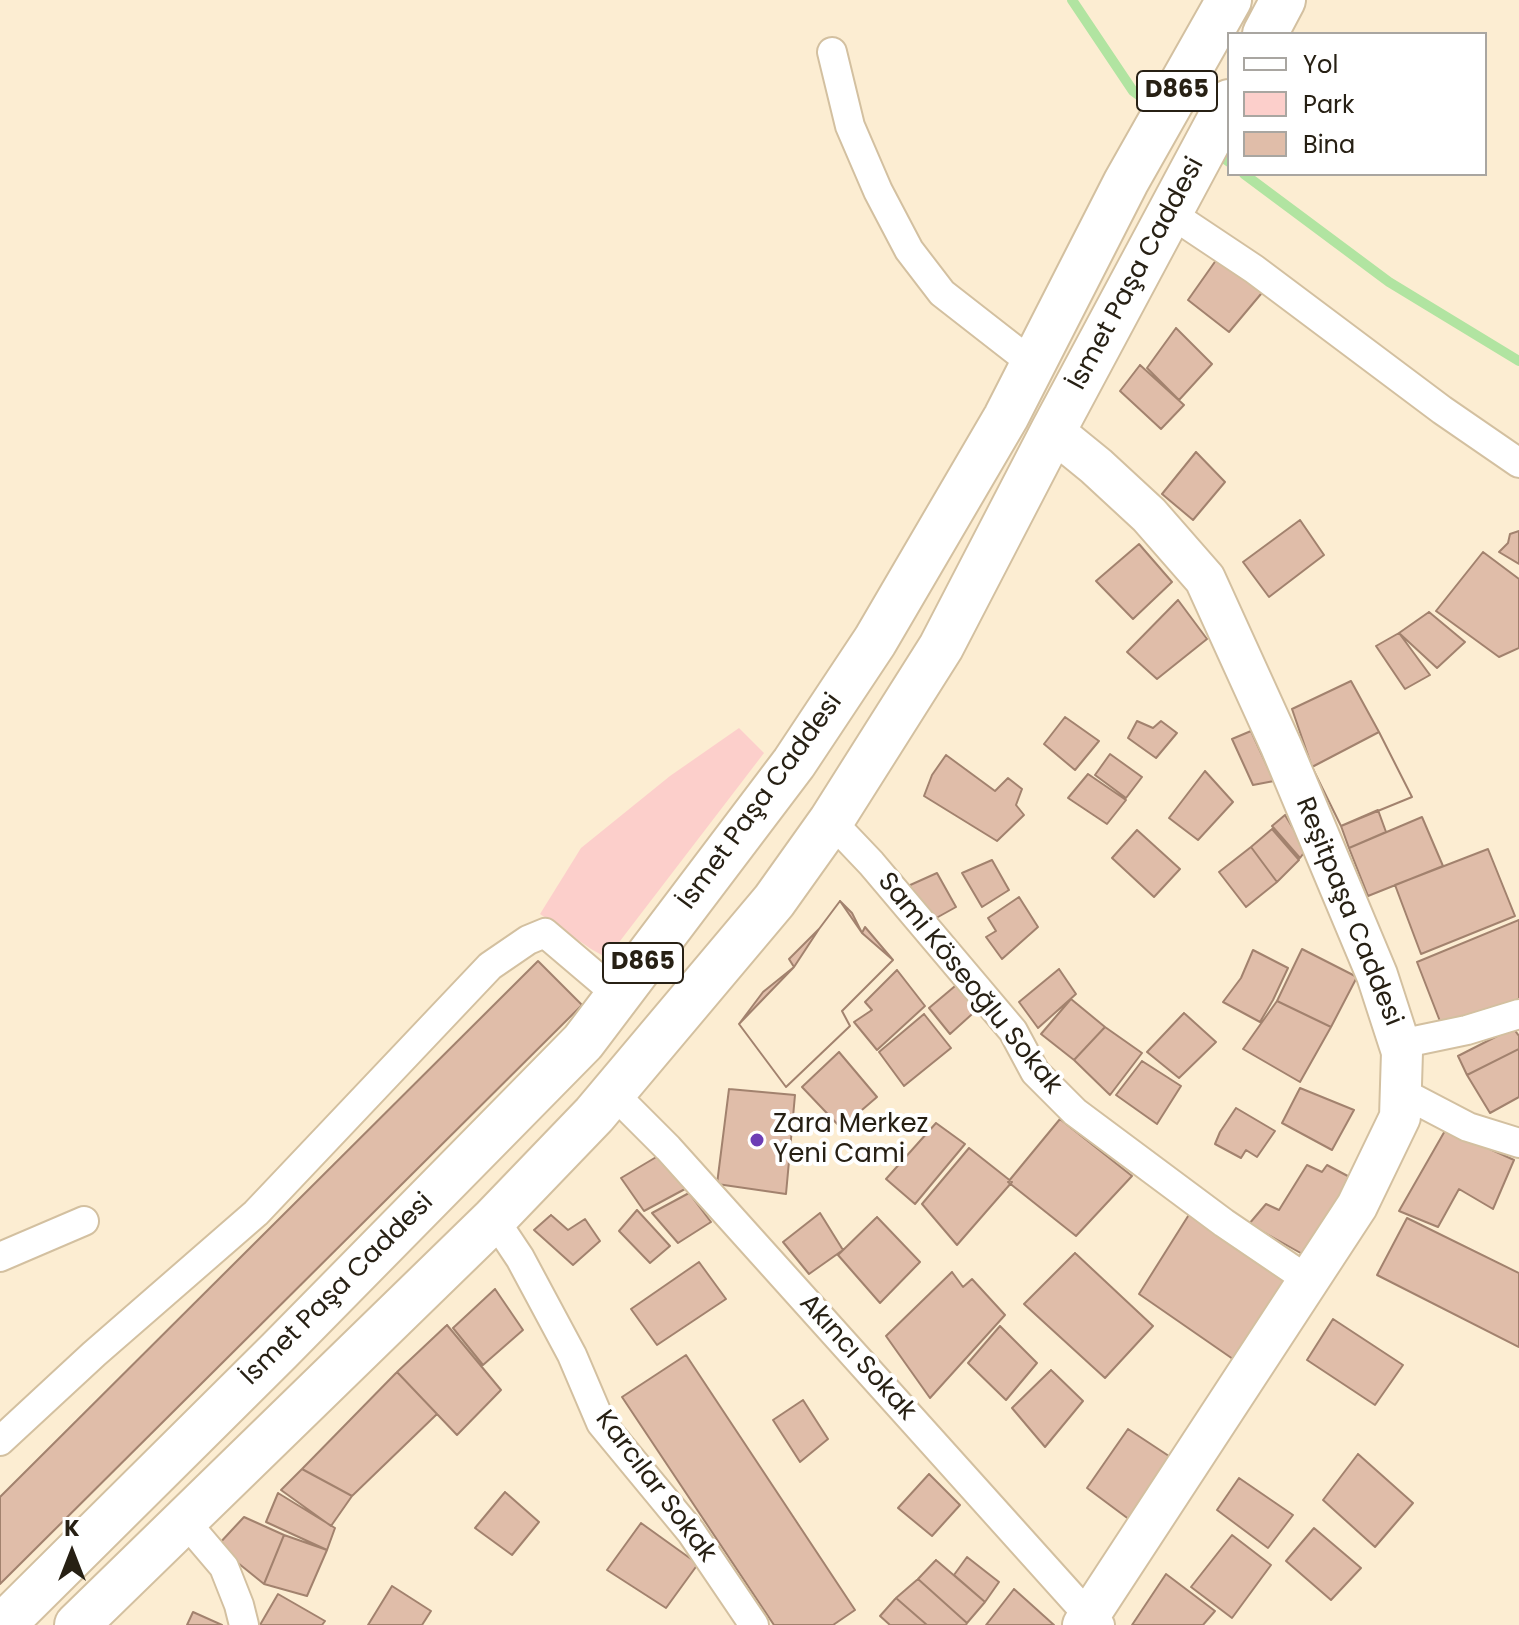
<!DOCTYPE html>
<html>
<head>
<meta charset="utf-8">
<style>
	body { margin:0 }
	#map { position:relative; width:1519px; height:1625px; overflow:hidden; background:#fcedd2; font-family:Poppins,sans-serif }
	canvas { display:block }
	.legend { position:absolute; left:1227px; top:32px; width:260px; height:144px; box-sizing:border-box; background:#fff; border:2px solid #a9a6a1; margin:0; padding:10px 14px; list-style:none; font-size:24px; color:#272014 }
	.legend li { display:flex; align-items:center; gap:16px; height:40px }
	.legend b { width:40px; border:2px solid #a9a6a1 }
	.north { position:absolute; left:32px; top:1513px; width:80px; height:80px; -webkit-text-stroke:6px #fff; paint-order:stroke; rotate:0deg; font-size:22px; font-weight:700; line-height:32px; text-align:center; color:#272014 }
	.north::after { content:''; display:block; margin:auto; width:28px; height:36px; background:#272014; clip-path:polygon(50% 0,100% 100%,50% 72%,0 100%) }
</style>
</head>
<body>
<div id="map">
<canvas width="1519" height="1625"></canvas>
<ul class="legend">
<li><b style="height:10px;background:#fff"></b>Yol</li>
<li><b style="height:22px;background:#fccfcb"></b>Park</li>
<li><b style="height:22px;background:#e0bda9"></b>Bina</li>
</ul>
<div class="north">K</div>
</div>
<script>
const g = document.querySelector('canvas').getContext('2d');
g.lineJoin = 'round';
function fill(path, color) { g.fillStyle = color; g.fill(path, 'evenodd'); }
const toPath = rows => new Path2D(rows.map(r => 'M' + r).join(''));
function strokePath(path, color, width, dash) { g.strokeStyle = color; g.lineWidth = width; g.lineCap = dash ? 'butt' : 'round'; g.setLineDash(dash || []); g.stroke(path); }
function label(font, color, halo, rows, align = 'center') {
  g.font = font + ' Poppins,sans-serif'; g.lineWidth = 8; g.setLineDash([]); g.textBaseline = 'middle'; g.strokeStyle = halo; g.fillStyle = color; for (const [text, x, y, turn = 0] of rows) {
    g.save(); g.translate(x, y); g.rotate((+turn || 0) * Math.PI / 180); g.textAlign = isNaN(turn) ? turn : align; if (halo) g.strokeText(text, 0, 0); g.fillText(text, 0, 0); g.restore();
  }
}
fill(toPath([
	[739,728,764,753,607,958,591,949,540,914,581,848,670,776]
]), '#fccfcb');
strokePath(toPath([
	[1072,0,1133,91,1156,108],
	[1214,151,1229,162],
	[1244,174,1389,282,1519,361]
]), '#b1e4a1', 10);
const building = toPath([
	[1219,256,1266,288,1229,332,1188,300,1219,256],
	[1176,328,1212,364,1179,400,1147,368,1176,328],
	[1140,365,1184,405,1161,429,1120,391,1140,365],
	[1196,452,1225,482,1193,520,1162,494,1196,452],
	[1300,520,1324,555,1269,597,1243,562,1300,520],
	[1519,531,1519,564,1499,552,1508,543,1510,534,1519,531],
	[1139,544,1172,582,1133,619,1096,581,1139,544],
	[1483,552,1519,579,1519,648,1499,657,1436,611,1483,552],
	[1178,600,1207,639,1157,679,1127,652,1178,600],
	[1429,612,1465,642,1437,668,1399,633,1429,612],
	[1399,633,1430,675,1405,689,1376,646,1399,633],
	[1351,681,1379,732,1312,767,1292,709,1351,681],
	[1065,717,1099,741,1075,770,1044,744,1065,717],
	[1137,721,1153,728,1161,721,1177,733,1156,758,1128,738,1137,721],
	[1251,731,1274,781,1253,785,1232,739,1251,731],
	[1379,732,1412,797,1341,826,1312,767,1379,732],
	[1379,732,1412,797,1341,826,1312,767,1379,732],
	[1110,754,1142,777,1126,798,1095,775,1110,754],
	[946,755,995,791,1008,778,1022,789,1016,805,1024,815,997,841,924,796,932,775,946,755],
	[1205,771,1233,802,1198,840,1169,818,1205,771],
	[1088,774,1126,800,1107,824,1068,798,1088,774],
	[1378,810,1386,832,1349,848,1341,826,1378,810],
	[1285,815,1306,850,1300,858,1272,826,1285,815],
	[1422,817,1443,866,1368,896,1349,848,1422,817],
	[1272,829,1299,860,1277,882,1251,847,1272,829],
	[1137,830,1180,869,1154,897,1112,858,1137,830],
	[1251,847,1277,882,1246,907,1219,872,1251,847],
	[1488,849,1515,916,1421,954,1395,885,1488,849],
	[992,860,1009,890,982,907,962,873,992,860],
	[937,873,956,907,929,922,908,886,937,873],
	[1019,897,1038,927,1002,959,986,937,996,931,988,918,1019,897],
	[840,901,852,913,862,933,865,927,893,960,842,1011,850,1026,786,1087,739,1024,763,992,794,967,789,959,819,929,840,901],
	[840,901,862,933,893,960,842,1011,850,1026,786,1087,739,1024,794,967,819,929,840,901],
	[1519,920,1519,999,1443,1029,1417,962,1519,920],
	[1302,949,1357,977,1331,1027,1277,1001,1302,949],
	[1253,950,1288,968,1273,1000,1260,1022,1223,1002,1241,978,1253,950],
	[538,961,582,1005,0,1584,0,1497,538,961],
	[1059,969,1076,994,1038,1028,1019,1002,1059,969],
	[897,970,925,1006,877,1050,854,1022,872,1010,865,1002,897,970],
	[961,981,981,1006,950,1034,929,1008,961,981],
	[1071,999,1105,1027,1074,1060,1041,1034,1071,999],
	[1277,1001,1331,1027,1300,1082,1243,1049,1277,1001],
	[1184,1013,1216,1042,1179,1078,1147,1052,1184,1013],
	[924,1014,951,1048,904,1086,879,1052,924,1014],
	[1105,1027,1142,1053,1110,1095,1074,1060,1105,1027],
	[1513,1028,1519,1036,1519,1049,1467,1075,1458,1056,1513,1028],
	[1519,1049,1519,1097,1490,1113,1467,1075,1519,1049],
	[839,1052,877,1097,841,1128,802,1087,839,1052],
	[1142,1061,1181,1086,1157,1124,1116,1095,1142,1061],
	[1300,1088,1354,1110,1332,1150,1282,1123,1300,1088],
	[729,1089,795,1095,786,1194,717,1184,729,1089],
	[1236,1108,1275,1131,1257,1157,1246,1150,1241,1158,1215,1144,1220,1132,1236,1108],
	[1060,1119,1132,1176,1076,1236,1008,1182,1060,1119],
	[936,1123,965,1144,915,1204,886,1179,936,1123],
	[1446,1129,1514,1160,1493,1209,1459,1189,1438,1227,1399,1211,1446,1129],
	[969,1148,1012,1182,957,1245,922,1204,969,1148],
	[663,1153,685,1189,644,1211,621,1178,663,1153],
	[1307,1165,1322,1172,1327,1165,1359,1182,1313,1260,1249,1224,1266,1204,1279,1210,1307,1165],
	[689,1193,711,1222,678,1243,652,1213,689,1193],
	[637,1210,670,1246,650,1263,619,1231,637,1210],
	[820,1213,843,1250,809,1274,783,1242,820,1213],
	[1190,1213,1294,1284,1243,1366,1139,1294,1190,1213],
	[551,1215,568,1230,585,1219,600,1241,573,1265,534,1230,551,1215],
	[877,1217,920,1262,880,1303,838,1255,877,1217],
	[1407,1218,1519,1273,1519,1347,1377,1275,1407,1218],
	[1075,1253,1153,1326,1105,1378,1024,1304,1075,1253],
	[699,1262,726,1299,657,1345,631,1309,699,1262],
	[952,1272,963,1287,972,1279,1005,1315,930,1398,886,1336,952,1272],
	[495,1289,523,1330,483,1365,453,1328,495,1289],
	[1333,1319,1403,1365,1375,1405,1307,1360,1333,1319],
	[447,1325,501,1390,457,1435,397,1372,447,1325],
	[1000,1326,1037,1363,1006,1400,968,1363,1000,1326],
	[686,1355,855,1610,833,1625,774,1625,622,1397,686,1355],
	[1051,1370,1083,1401,1045,1447,1012,1408,1051,1370],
	[397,1372,437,1414,352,1496,302,1469,397,1372],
	[803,1400,828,1439,800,1462,773,1420,803,1400],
	[1128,1429,1181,1464,1138,1526,1087,1488,1128,1429],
	[1358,1454,1413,1503,1375,1547,1323,1500,1358,1454],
	[302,1469,352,1496,331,1526,281,1490,302,1469],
	[929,1474,960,1505,932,1536,898,1508,929,1474],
	[1239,1478,1293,1515,1268,1548,1217,1510,1239,1478],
	[505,1492,539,1522,512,1555,475,1528,505,1492],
	[278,1493,335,1528,327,1550,266,1522,278,1493],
	[244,1517,284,1535,264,1584,217,1546,244,1517],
	[641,1523,698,1564,666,1608,607,1570,641,1523],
	[1314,1528,1361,1568,1331,1600,1286,1561,1314,1528],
	[284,1535,327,1550,307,1596,264,1584,284,1535],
	[1232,1535,1271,1565,1232,1618,1191,1587,1232,1535],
	[967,1557,999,1582,985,1602,954,1575,967,1557],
	[936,1560,985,1602,967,1623,918,1579,936,1560],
	[1166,1574,1215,1611,1203,1625,1132,1625,1166,1574],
	[918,1579,967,1623,966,1625,927,1625,896,1598,918,1579],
	[392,1586,431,1611,422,1625,368,1625,392,1586],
	[1014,1589,1054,1625,986,1625,1014,1589],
	[278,1594,325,1621,322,1625,260,1625,278,1594],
	[896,1598,927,1625,890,1625,880,1616,896,1598],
	[193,1612,222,1625,187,1625,193,1612]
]);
fill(building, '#e0bda9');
strokePath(building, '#a2826e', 2);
const street = toPath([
	[832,52,850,126,878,191,909,250,942,293,1033,364],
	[1170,213,1254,269,1442,410,1519,463],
	[831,821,871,863,1013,1031,1035,1072,1075,1112,1224,1223,1308,1280],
	[1400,1044,1467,1030,1519,1014],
	[1401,1092,1468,1127,1519,1143],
	[613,1093,668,1148,1089,1616,1100,1625],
	[494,1219,520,1258,572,1355,601,1423,691,1532,754,1625],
	[0,1257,84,1221],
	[0,1441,94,1354,256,1213,490,966,528,940,545,933,618,995],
	[184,1520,224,1567,239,1605,244,1625]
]);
const secondary = toPath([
	[1053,431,1096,466,1149,515,1205,579,1281,746,1377,975,1402,1052,1400,1117,1357,1206,1083,1625]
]);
const highway = toPath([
	[1265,34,1283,0],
	[3,1625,279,1351,583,1042,794,763,875,641,1006,417,1126,182,1229,0],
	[77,1625,494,1219,594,1115,774,901,831,821,941,647,1053,431,1229,102]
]);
strokePath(street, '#d3c0a0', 32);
strokePath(secondary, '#d3c0a0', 44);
strokePath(highway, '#d3c0a0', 48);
strokePath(street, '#fff', 28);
strokePath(secondary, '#fff', 40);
strokePath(highway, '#fff', 44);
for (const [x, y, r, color] of [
	[757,1140,8,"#6d3db5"]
]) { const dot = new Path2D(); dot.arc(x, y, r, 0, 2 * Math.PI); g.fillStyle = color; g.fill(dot); strokePath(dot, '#fff', 3); }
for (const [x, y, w] of [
	[1177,91,80],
	[643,963,80]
]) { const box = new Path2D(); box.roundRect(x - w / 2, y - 20, w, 40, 6); g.fillStyle = '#fff'; g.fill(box); strokePath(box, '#272014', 2); }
label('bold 24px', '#272014', null, [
	["D865",1177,91],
	["D865",643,963]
]);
label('26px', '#272014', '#fff', [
	["İsmet Paşa Caddesi",1137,274,-62],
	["İsmet Paşa Caddesi",761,802,-54],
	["Reşitpaşa Caddesi",1348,912,68],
	["Sami Köseoğlu Sokak",969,984,51],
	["İsmet Paşa Caddesi",338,1290,-45],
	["Akıncı Sokak",857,1358,48],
	["Karcılar Sokak",655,1487,53]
]);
label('26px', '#272014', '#fff', [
	["Zara Merkez",773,1125],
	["Yeni Cami",773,1155]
], 'left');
</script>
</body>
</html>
